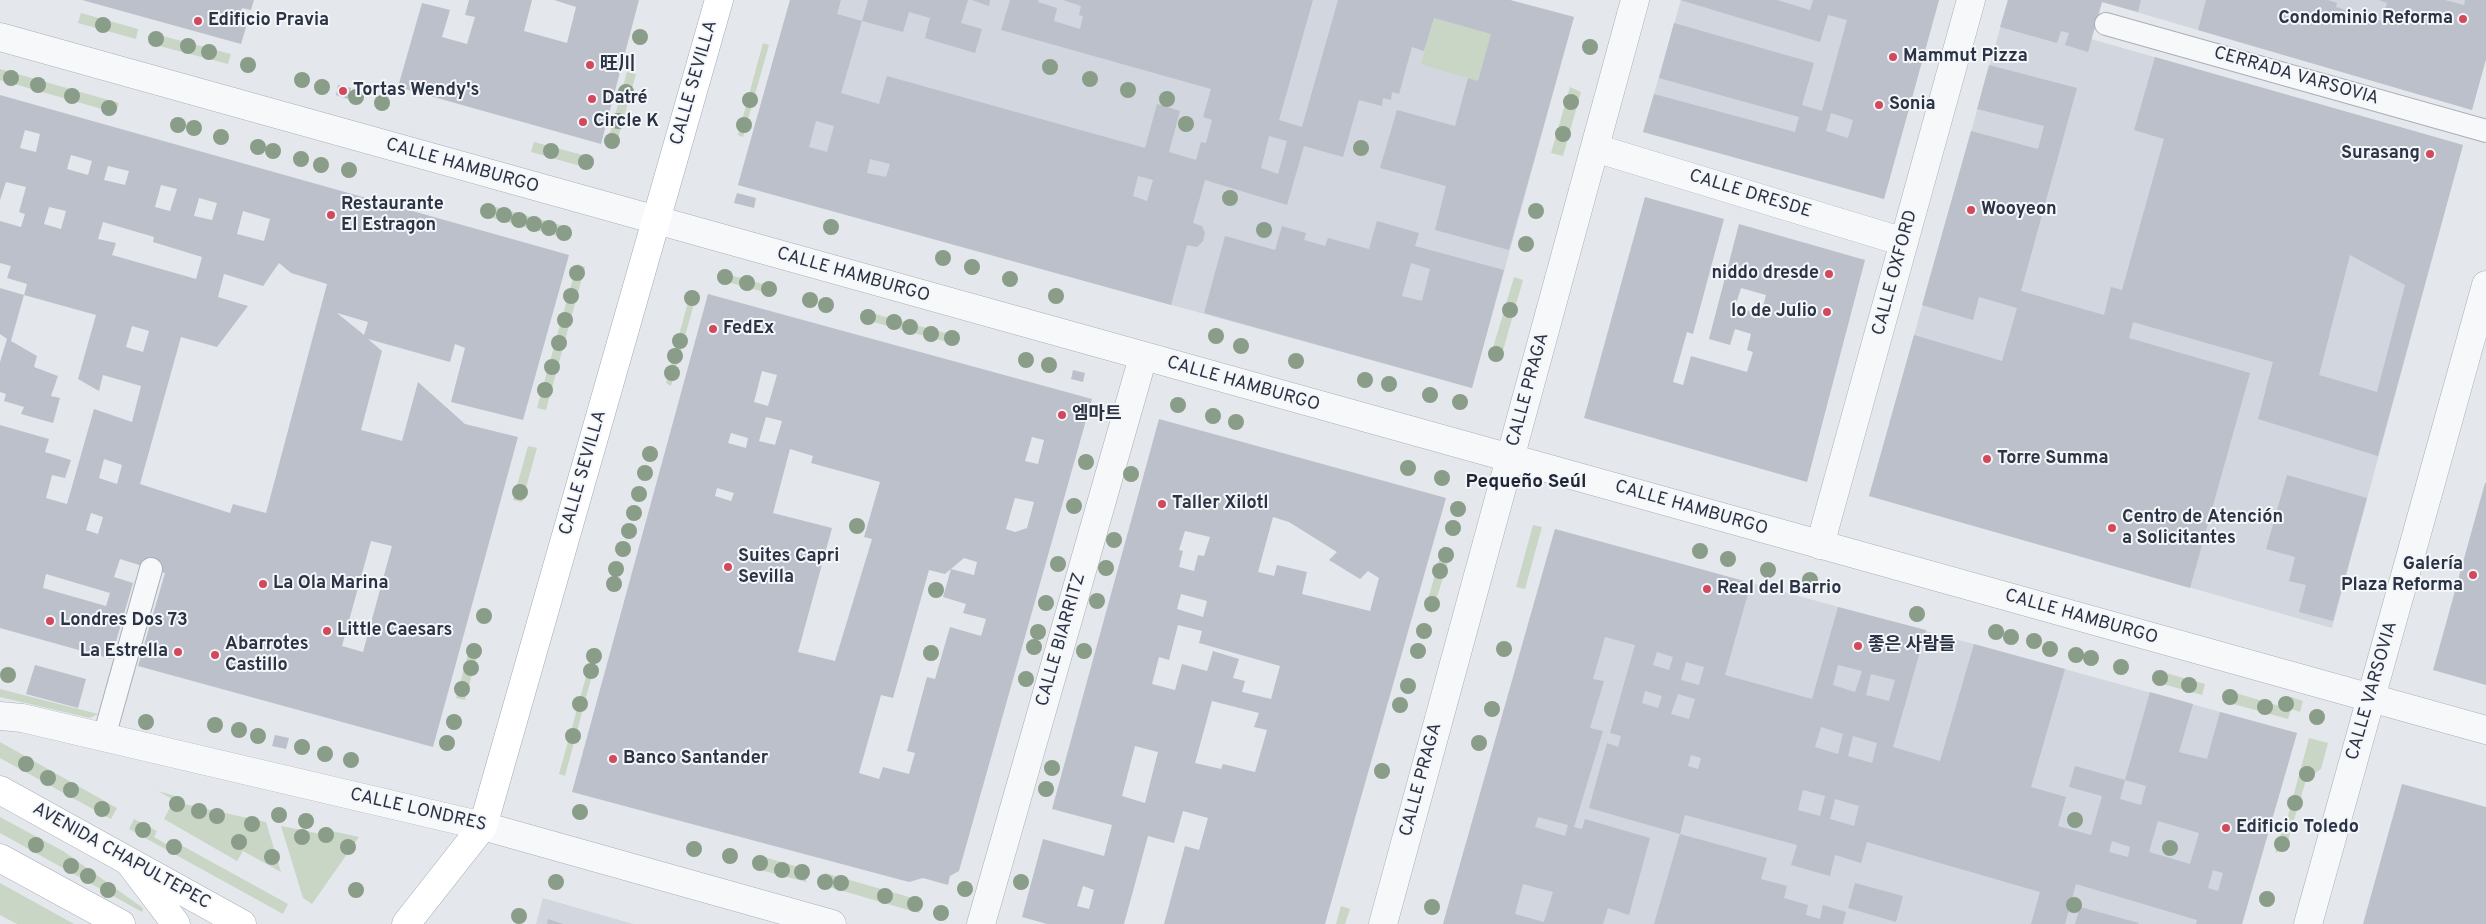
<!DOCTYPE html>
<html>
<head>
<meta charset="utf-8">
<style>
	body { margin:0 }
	canvas { display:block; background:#e4e7ec }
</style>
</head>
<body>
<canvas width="2486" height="924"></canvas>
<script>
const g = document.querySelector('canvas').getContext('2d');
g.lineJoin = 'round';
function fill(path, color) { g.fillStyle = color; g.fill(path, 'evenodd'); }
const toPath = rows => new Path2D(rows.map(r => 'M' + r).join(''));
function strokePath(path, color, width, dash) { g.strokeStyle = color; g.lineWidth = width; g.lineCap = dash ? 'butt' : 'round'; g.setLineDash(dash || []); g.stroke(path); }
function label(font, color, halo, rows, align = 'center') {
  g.font = font + ' Overpass,"Noto Sans SC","Noto Sans KR",sans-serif'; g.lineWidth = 4; g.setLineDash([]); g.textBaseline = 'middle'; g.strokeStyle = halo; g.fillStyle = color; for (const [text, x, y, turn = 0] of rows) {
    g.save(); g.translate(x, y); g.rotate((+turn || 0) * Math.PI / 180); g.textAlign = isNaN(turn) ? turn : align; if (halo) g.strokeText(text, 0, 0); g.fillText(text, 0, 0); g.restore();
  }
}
fill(toPath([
	[790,0,1510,0,1574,17,1472,388,738,185],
	[1681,0,1939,0,1884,199,1643,132],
	[2008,0,2486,0,2486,59,2472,110,2102,2,2091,39,2463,145,2332,628,1869,496],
	[1555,529,2297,733,2242,924,1443,924],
	[543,898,633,924,536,924]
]), '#d2d6de');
fill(toPath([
	[81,13,138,29,136,39,78,23],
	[1434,18,1491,34,1478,81,1421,64],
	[151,33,231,54,228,64,148,43],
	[763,43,769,45,743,137,738,135],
	[0,69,119,103,116,113,0,80],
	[627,72,636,74,616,146,607,143],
	[1570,87,1581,92,1563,156,1551,153],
	[534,142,594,158,591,169,531,152],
	[485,204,571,228,568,239,482,215],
	[577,264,585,267,546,410,537,408],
	[719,272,777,288,775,295,717,279],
	[1514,277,1523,280,1500,361,1490,358],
	[691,291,697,293,671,386,666,383],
	[864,311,960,337,958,345,862,319],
	[528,446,537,448,522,502,513,500],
	[1533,525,1542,527,1525,589,1516,587],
	[1443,546,1452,549,1432,613,1425,610],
	[471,643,480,646,465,700,456,698],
	[594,648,599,649,565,776,559,774],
	[2155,670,2205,684,2202,695,2152,681],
	[0,689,98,714,90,718,0,697],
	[2229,691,2279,706,2291,697,2303,701,2300,712,2291,709,2288,719,2226,702],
	[2309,738,2328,743,2321,769,2306,780,2286,847,2275,853,2283,827,2285,827],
	[0,742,117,808,111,819,0,758],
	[158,791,175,796,184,804,266,822,281,872,243,851,237,861,164,819,174,800],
	[0,817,63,851,143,908,142,912,0,833],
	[134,819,157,831,154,837,166,844,170,839,288,904,283,914,129,829],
	[281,826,321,834,323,829,359,837,312,904,303,898],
	[757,855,809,870,806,882,753,868],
	[825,873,923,901,919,913,822,885],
	[0,883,74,924,17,924,0,915],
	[1341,906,1350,909,1345,924,1336,924]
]), '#c9d6c5');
fill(toPath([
	[82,0,254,0,251,10,242,8,239,22,247,24,241,44],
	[469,0,532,0,524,31,567,43,576,7,554,0,639,0,601,144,398,87,422,3,450,10,442,37,467,44,475,17,465,15],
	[790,0,841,0,837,14,862,21,841,93,879,104,887,76,1145,148,1157,104,1180,111,1169,152,1196,160,1201,142,1206,143,1212,120,1203,117,1211,89,1001,30,1010,0,1039,0,1038,2,1057,8,1054,21,1080,29,1083,16,1079,15,1081,6,1063,0,1313,0,1279,120,1302,127,1338,0,1510,0,1574,17,1509,250,1435,230,1446,186,1380,168,1397,110,1455,126,1468,78,1478,81,1491,34,1434,18,1424,51,1412,47,1399,94,1392,92,1391,100,1383,98,1382,106,1359,100,1343,157,1304,146,1287,205,1205,180,1193,223,1202,226,1205,233,1203,241,1197,247,1187,245,1171,305,738,185],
	[816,121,834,126,827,152,809,147],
	[1269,136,1287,141,1278,174,1261,168],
	[870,159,890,164,886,177,867,173],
	[1138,176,1153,180,1147,201,1133,196],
	[868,0,968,0,961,23,982,29,975,53,925,38,930,18,909,12,903,32,862,21],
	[972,0,990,0,989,6],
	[1680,0,1777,0,1810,10,1813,0,1939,0,1884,199,1643,132,1654,94,1795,132,1799,117,1659,78,1674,23,1814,63,1802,105,1822,111,1847,20,1828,15,1820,42],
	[1831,113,1853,120,1848,138,1826,131],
	[2008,0,2141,0,2138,12,2102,2,2088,52,2065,45,2069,33,2061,31,2057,43,2000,27],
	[2206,0,2328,0,2337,3,2336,7,2382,21,2387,3,2379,0,2445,0,2464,5,2465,0,2486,0,2486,59,2472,110,2198,30],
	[2155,57,2463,145,2378,456,2258,419,2273,362,2133,322,2129,338,2250,373,2190,588,1869,496,1914,335,2002,361,2017,308,1979,297,1973,320,1922,305,1971,131,2038,149,2044,126,1977,109,1989,65,2077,88,2021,291,2104,315,2111,287,2122,290,2164,139,2134,130],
	[2350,255,2405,285,2377,392,2319,375],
	[338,85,351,88,348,99,336,95],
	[0,95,569,255,523,420,451,402,465,348,455,344,450,362,368,339,382,351,361,430,402,441,418,382,465,424,518,437,433,747,138,666,165,573,120,559,114,577,133,583,111,659,0,628,0,425,49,439,45,452,71,460,65,478,52,475,46,498,67,504,94,409,132,422,141,386,103,375,99,391,78,379,96,315,24,295,27,284,7,278,11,266,0,263,0,221,21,227,25,214,19,212,26,187,6,182,0,200],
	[25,130,40,134,36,152,20,148],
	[71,155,92,161,88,175,67,169],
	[108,166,129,171,125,185,104,180],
	[161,185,177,189,170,211,155,207],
	[199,198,217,203,212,220,194,216],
	[49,207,66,211,61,229,44,224],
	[243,211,270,219,264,241,237,234],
	[103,222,154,237,153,242,202,257,196,279,112,255,116,243,98,239],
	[279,263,291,273,327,284,266,513,233,504,230,513,140,484,181,337,217,347,248,306,218,297,224,274,263,286],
	[337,313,368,322,364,335],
	[132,326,149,331,143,352,126,347],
	[104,459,122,465,117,484,99,478],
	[91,513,103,517,98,534,86,530],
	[371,541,392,546,363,652,342,646],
	[46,574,110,593,106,606,43,588],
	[737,193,756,198,754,208,734,203],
	[1645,197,1724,219,1693,334,1687,332,1673,382,1683,385,1691,356,1747,372,1753,352,1747,350,1751,334,1735,329,1730,345,1709,339,1739,224,1865,260,1807,482,1584,418],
	[1741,288,1766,295,1761,314,1735,307],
	[1377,221,1419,233,1415,246,1504,270,1472,388,1204,313,1225,236,1275,250,1282,226,1306,233,1304,240,1325,246,1328,238,1369,249],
	[1411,263,1430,269,1422,301,1402,296],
	[0,288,24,295,11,341,37,356,34,367,58,376,51,396,60,398,53,423,21,414,24,407,4,401,6,394,0,392,0,362,7,339,0,334],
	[708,294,1092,399,959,871,950,876,948,885,923,878,909,882,572,792],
	[762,371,777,375,768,406,754,402],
	[766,417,782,421,775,445,759,441],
	[731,433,748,438,746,448,728,443],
	[1032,437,1044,440,1038,464,1025,461],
	[790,449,813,456,811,463,880,482,864,537,872,539,835,661,798,652,832,528,773,513],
	[717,488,734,493,731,501,715,496],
	[1015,498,1034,502,1027,528,1015,532,1006,529],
	[964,558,977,562,974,575,951,569,943,597,966,604,963,613,986,619,981,636,950,627,935,679,927,677,907,751,915,753,909,774,883,767,879,779,859,773,881,695,893,698,929,570,945,574],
	[1073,370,1085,373,1083,382,1071,379],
	[1159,419,1446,498,1325,924,1164,924,1185,846,1199,850,1208,818,1183,811,1174,843,1148,836,1124,924,1047,924,1022,917,1043,839,1104,856,1112,825,1052,809],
	[1273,517,1289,522,1337,552,1329,560,1360,579,1368,571,1379,578,1370,611,1302,594,1307,572,1277,565,1274,576,1258,572],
	[1185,531,1210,537,1204,556,1198,555,1194,571,1179,567,1183,551,1179,550],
	[1181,594,1207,601,1203,617,1177,609],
	[1178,625,1202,631,1199,643,1280,666,1271,699,1242,692,1245,681,1233,678,1239,659,1213,651,1207,671,1182,664,1175,690,1152,684,1159,657,1169,660],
	[1212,701,1259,713,1254,727,1267,730,1255,772,1223,764,1221,769,1195,763],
	[1135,746,1158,752,1145,803,1122,796],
	[1083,886,1094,890,1089,909,1077,906],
	[2287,475,2367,498,2333,621,2299,612,2306,585,2289,581,2295,557,2266,549],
	[2485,483,2486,483,2486,685,2433,670],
	[1555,529,1751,583,1725,675,1812,699,1838,607,1926,630,1893,747,1940,761,1974,644,2065,669,2031,787,2066,797,2058,826,2091,835,2102,796,2069,787,2075,766,2125,780,2150,692,2193,704,2179,752,2207,759,2220,712,2297,733,2242,924,2196,924,2197,920,2076,884,2065,924,2031,924,2040,892,1867,842,1861,863,1835,855,1830,876,1791,865,1797,845,1685,815,1680,834,1589,808,1607,743,1618,747,1621,736,1610,733,1635,645,1605,637,1593,679,1604,681,1590,728,1603,731,1574,827,1582,829,1585,819,1650,838,1629,915,1608,908,1603,924,1443,924],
	[1657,652,1673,657,1669,670,1653,665],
	[1686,662,1704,667,1699,685,1681,680],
	[1838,665,1862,671,1855,692,1833,685],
	[1871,674,1895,680,1889,701,1866,695],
	[1645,691,1662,696,1658,708,1642,703],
	[1678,694,1695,699,1689,719,1671,714],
	[1821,727,1843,734,1838,754,1815,747],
	[1853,736,1877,743,1872,763,1848,756],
	[1691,755,1701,758,1698,769,1688,766],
	[2125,780,2146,786,2141,805,2120,799],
	[1803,790,1825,796,1820,816,1798,810],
	[1835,799,1859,806,1854,826,1830,819],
	[1538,817,1568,825,1565,836,1535,827],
	[2158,821,2199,833,2190,864,2149,852],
	[2112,841,2130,847,2128,857,2109,852],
	[2213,870,2223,873,2218,891,2208,888],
	[1523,884,1553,892,1544,922,1515,914],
	[35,665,86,679,78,708,26,694],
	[275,735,289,738,286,749,272,746],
	[2402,784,2486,807,2486,924,2363,924],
	[1680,834,1767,858,1761,879,1787,886,1784,898,1808,905,1806,915,1820,919,1823,905,1846,912,1843,924,1654,924],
	[1855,883,1903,896,1896,922,1848,908],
	[2080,907,2139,923,2138,924,2075,924],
	[548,919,563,924,547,924]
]), '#bbc0ca');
const lane = toPath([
	[2106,24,2486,131],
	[104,737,151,569]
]);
const street = toPath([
	[0,37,2486,730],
	[1595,148,1904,242],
	[1820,545,1971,0],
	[0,716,22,718,483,826,832,924],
	[981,924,1143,357],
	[1383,924,1635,0],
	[2308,924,2486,285]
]);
const secondary = toPath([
	[0,790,242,924]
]);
const primary = toPath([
	[0,858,121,924],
	[129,862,176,924],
	[406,924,483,826,719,0]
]);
strokePath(lane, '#a9aeb7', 24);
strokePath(street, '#a9aeb7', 29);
strokePath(secondary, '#a9aeb7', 29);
strokePath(primary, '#a3abb8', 29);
strokePath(lane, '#f7f8fa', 22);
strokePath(street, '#f7f8fa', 28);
strokePath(secondary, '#fff', 28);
strokePath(primary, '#fff', 28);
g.fillStyle = '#899d89';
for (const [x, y] of [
	[103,25],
	[640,37],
	[156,39],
	[188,46],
	[1590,47],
	[209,52],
	[248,65],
	[1050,67],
	[11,78],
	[1090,79],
	[302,80],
	[38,85],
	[322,87],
	[1128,90],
	[626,92],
	[72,96],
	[356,97],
	[1167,99],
	[750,100],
	[1571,102],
	[382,103],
	[109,108],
	[618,121],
	[1186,124],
	[178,125],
	[744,125],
	[194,128],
	[1563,134],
	[221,137],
	[612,141],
	[258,147],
	[1361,148],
	[273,151],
	[551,151],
	[301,159],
	[586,162],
	[321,165],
	[349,170],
	[1230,198],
	[488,211],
	[1536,211],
	[504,215],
	[519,220],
	[534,224],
	[831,227],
	[549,228],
	[1264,230],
	[564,233],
	[1526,244],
	[943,258],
	[972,267],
	[577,273],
	[725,277],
	[1010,279],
	[747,283],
	[769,289],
	[571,296],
	[1056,296],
	[692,298],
	[810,300],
	[826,305],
	[1510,310],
	[868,317],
	[565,320],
	[894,322],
	[910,327],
	[931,334],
	[1216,336],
	[952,338],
	[680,341],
	[559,343],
	[1241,346],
	[1496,354],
	[675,356],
	[1026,360],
	[1296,361],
	[1049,365],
	[552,367],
	[672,373],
	[1365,380],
	[1389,384],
	[545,390],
	[1430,395],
	[1460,402],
	[1178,405],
	[1213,416],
	[1236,422],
	[650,454],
	[1086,462],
	[1408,468],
	[645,473],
	[1131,474],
	[1442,478],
	[520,492],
	[639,494],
	[1074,506],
	[1458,509],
	[634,513],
	[857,526],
	[1453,528],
	[629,531],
	[1114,540],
	[623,549],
	[1700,551],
	[1446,555],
	[1728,559],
	[1058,564],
	[1106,568],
	[616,569],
	[1768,570],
	[1440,571],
	[1810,580],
	[614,584],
	[936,590],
	[1097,601],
	[1046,603],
	[1432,604],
	[1917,614],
	[484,616],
	[1424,631],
	[1038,632],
	[1996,632],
	[2011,637],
	[2034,641],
	[1034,647],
	[1504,649],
	[2050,649],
	[474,651],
	[1084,651],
	[1418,651],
	[931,653],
	[2076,655],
	[594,656],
	[2091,658],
	[2121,667],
	[471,668],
	[591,671],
	[8,675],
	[2160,678],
	[1026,679],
	[2189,685],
	[1408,686],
	[462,689],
	[2230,697],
	[580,704],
	[2286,704],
	[1400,705],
	[2265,707],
	[1492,709],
	[2317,717],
	[146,722],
	[454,722],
	[215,725],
	[239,730],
	[258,736],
	[573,736],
	[447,743],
	[1479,743],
	[302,747],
	[325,754],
	[351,760],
	[26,764],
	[1052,768],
	[1382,771],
	[2307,774],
	[48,778],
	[1046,789],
	[71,790],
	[2295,803],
	[177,804],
	[102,809],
	[199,811],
	[580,812],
	[279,815],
	[217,816],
	[2075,820],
	[306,821],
	[252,824],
	[143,830],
	[326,835],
	[302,837],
	[239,842],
	[2282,844],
	[36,845],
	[174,847],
	[348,847],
	[2170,848],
	[694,849],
	[730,856],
	[272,857],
	[760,863],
	[71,866],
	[782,870],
	[802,872],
	[88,876],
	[556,882],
	[825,882],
	[1021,882],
	[841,883],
	[965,889],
	[108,890],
	[356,890],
	[885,896],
	[2267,899],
	[915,904],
	[2074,905],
	[1432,907],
	[941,913],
	[519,916]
]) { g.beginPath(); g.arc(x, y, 8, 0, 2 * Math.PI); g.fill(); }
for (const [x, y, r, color] of [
	[2463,19,5,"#d1495b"],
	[198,21,5,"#d1495b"],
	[1893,57,5,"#d1495b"],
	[590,65,5,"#d1495b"],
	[343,91,5,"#d1495b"],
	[592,99,5,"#d1495b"],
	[1879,105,5,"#d1495b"],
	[583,122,5,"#d1495b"],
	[2430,154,5,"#d1495b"],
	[1971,210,5,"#d1495b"],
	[331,215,5,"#d1495b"],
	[1829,274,5,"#d1495b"],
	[1827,312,5,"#d1495b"],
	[713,329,5,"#d1495b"],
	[1062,415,5,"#d1495b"],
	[1987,459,5,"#d1495b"],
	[1162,504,5,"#d1495b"],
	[2112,528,5,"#d1495b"],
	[728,567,5,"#d1495b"],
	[2473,575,5,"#d1495b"],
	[263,584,5,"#d1495b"],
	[1707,589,5,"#d1495b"],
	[50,621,5,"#d1495b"],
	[327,631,5,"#d1495b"],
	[1858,646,5,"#d1495b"],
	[178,652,5,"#d1495b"],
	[215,655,5,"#d1495b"],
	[613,759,5,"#d1495b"],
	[2226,828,5,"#d1495b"]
]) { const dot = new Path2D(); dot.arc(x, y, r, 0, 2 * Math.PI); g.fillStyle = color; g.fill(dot); strokePath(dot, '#f4f6f9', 2); }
label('bold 18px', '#2b3445', '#f4f6f9', [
	["Condominio Reforma",2453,19,"right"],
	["Edificio Pravia",208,21],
	["Mammut Pizza",1903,57],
	["旺川",600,65],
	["Tortas Wendy's",353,91],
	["Datré",602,99],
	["Sonia",1889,105],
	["Circle K",593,122],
	["Surasang",2420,154,"right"],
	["Restaurante",341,205],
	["El Estragon",341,226],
	["Wooyeon",1981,210],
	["niddo dresde",1819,274,"right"],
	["lo de Julio",1817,312,"right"],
	["FedEx",723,329],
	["엠마트",1072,415],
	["Torre Summa",1997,459],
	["Taller Xilotl",1172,504],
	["Centro de Atención",2122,518],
	["a Solicitantes",2122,539],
	["Suites Capri",738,557],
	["Sevilla",738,578],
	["Galería",2463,565,"right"],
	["Plaza Reforma",2463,586,"right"],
	["La Ola Marina",273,584],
	["Real del Barrio",1717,589],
	["Londres Dos 73",60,621],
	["Little Caesars",337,631],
	["Abarrotes",225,645],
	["Castillo",225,666],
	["좋은 사람들",1868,646],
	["La Estrella",168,652,"right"],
	["Banco Santander",623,759],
	["Edificio Toledo",2236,828]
], 'left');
label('18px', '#2b3445', '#f4f6f9', [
	["CERRADA VARSOVIA",2296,77,16],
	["CALLE SEVILLA",695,83,-74],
	["CALLE HAMBURGO",462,167,16],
	["CALLE DRESDE",1750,195,17],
	["CALLE OXFORD",1896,273,-75],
	["CALLE HAMBURGO",853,276,16],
	["CALLE HAMBURGO",1243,385,16],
	["CALLE PRAGA",1529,390,-75],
	["CALLE SEVILLA",584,473,-74],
	["CALLE HAMBURGO",1691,509,16],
	["CALLE HAMBURGO",2081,618,16],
	["CALLE BIARRITZ",1062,640,-74],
	["CALLE VARSOVIA",2373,691,-74],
	["CALLE PRAGA",1422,780,-75],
	["CALLE LONDRES",418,811,13],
	["AVENIDA CHAPULTEPEC",121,857,29]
]);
label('bold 19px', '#1d2536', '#f4f6f9', [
	["Pequeño Seúl",1526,483]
]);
</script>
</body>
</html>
